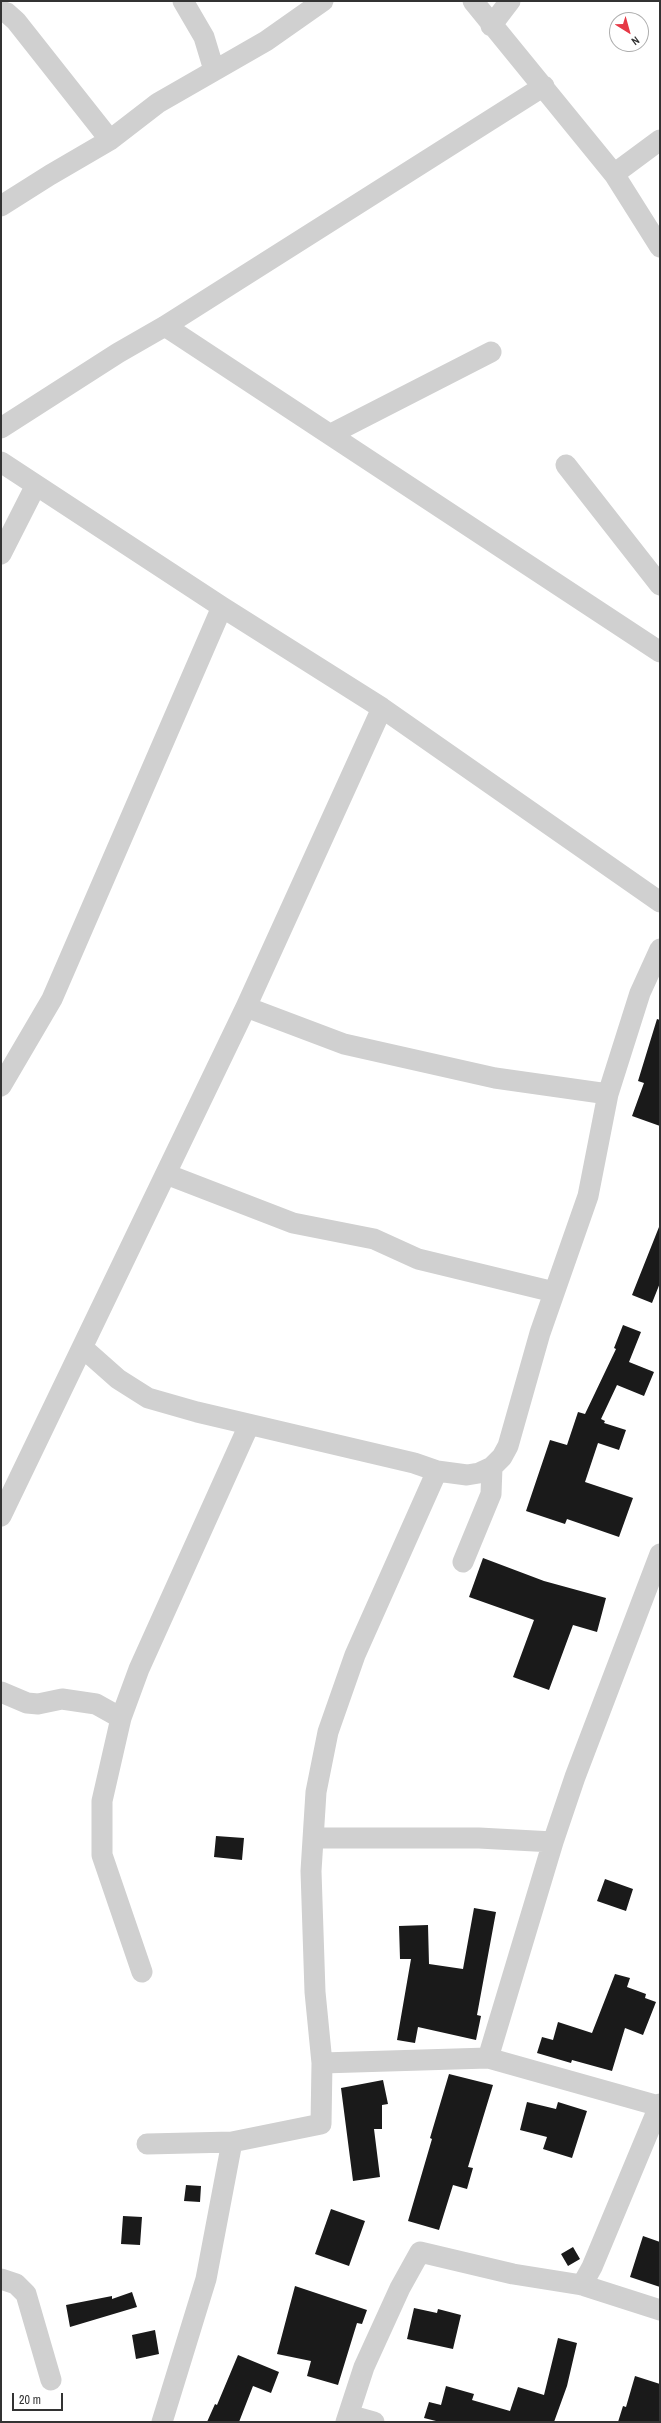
<!DOCTYPE html>
<html>
<head>
<meta charset="utf-8">
<style>
	body { margin:0 }
	#map { position:relative; width:661px; height:2423px; overflow:hidden; background:#fff; font-family:"Archivo Narrow",sans-serif }
	canvas { display:block }
	.frame { position:absolute; inset:0; border:2px solid #333; pointer-events:none }
	.north { position:absolute; left:609px; top:12px; width:40px; height:40px; box-sizing:border-box; background:#fff; border:1px solid #adadad; border-radius:50%; rotate:143deg; font-size:11px; font-weight:700; line-height:16px; text-align:center; color:#333 }
	.north::after { content:''; display:block; margin:auto; width:14px; height:18px; background:#e63946; clip-path:polygon(50% 0,100% 100%,50% 72%,0 100%) }
	.scale { position:absolute; left:12px; top:2393px; width:51px; height:18px; box-sizing:border-box; border:2px solid #333; border-top:0; padding-left:5px; font-size:12px; line-height:14px; white-space:nowrap; color:#333; -webkit-text-stroke:3px #fff; paint-order:stroke }
</style>
</head>
<body>
<div id="map">
<canvas width="661" height="2423"></canvas>
<div class="frame"></div>
<div class="north">N</div>
<div class="scale">20 m</div>
</div>
<script>
const g = document.querySelector('canvas').getContext('2d');
g.lineJoin = 'round';
function fill(path, color) { g.fillStyle = color; g.fill(path, 'evenodd'); }
const toPath = rows => new Path2D(rows.map(r => 'M' + r).join(''));
function strokePath(path, color, width, dash) { g.strokeStyle = color; g.lineWidth = width; g.lineCap = dash ? 'butt' : 'round'; g.setLineDash(dash || []); g.stroke(path); }
fill(toPath([
	[657,1019,660,1020,660,1126,632,1116,644,1083,638,1081],
	[659,1227,660,1283,652,1303,632,1295],
	[623,1325,641,1332,629,1362,654,1372,644,1396,617,1385,601,1419,605,1421,604,1423,626,1430,619,1450,598,1443,585,1482,633,1498,619,1537,567,1519,565,1524,526,1511,550,1440,567,1445,578,1412,585,1414,616,1349,614,1348],
	[483,1558,544,1581,606,1598,597,1632,573,1625,549,1690,513,1677,534,1620,469,1597],
	[216,1836,244,1838,242,1860,214,1857],
	[605,1879,633,1889,626,1911,597,1901],
	[474,1908,496,1912,477,2015,481,2016,476,2040,418,2027,415,2043,397,2040,411,1959,400,1959,399,1926,428,1925,429,1964,463,1969],
	[615,1974,630,1978,627,1987,646,1994,645,1998,656,2002,643,2035,625,2028,612,2071,572,2060,571,2063,537,2053,542,2037,553,2040,558,2022,592,2033],
	[449,2074,493,2085,468,2167,473,2168,467,2189,453,2185,439,2230,408,2221,432,2139,430,2138],
	[383,2080,388,2104,382,2105,382,2129,374,2129,380,2177,353,2181,341,2088],
	[527,2102,556,2109,558,2102,587,2111,572,2158,543,2149,547,2137,520,2130],
	[186,2185,201,2186,200,2202,184,2201],
	[331,2209,365,2221,349,2266,315,2254],
	[123,2216,142,2217,140,2245,121,2244],
	[643,2236,660,2242,660,2287,630,2277],
	[573,2247,580,2259,568,2266,561,2254],
	[295,2286,367,2310,362,2324,357,2323,338,2385,307,2376,311,2361,277,2354],
	[132,2292,137,2307,70,2327,66,2305,112,2296,112,2299],
	[414,2308,437,2313,438,2309,461,2315,453,2349,407,2339],
	[155,2330,159,2354,136,2359,132,2335],
	[558,2338,577,2343,567,2386,554,2422,440,2422,424,2418,429,2402,441,2405,446,2386,474,2394,472,2400,510,2411,518,2387,544,2395],
	[238,2355,279,2372,271,2393,253,2386,239,2422,207,2422,215,2404,217,2405],
	[635,2376,660,2384,660,2422,618,2422,623,2406,626,2407]
]), '#1a1a1a');
strokePath(toPath([
	[183,1,204,37,214,70],
	[473,1,614,174,660,247],
	[1,11,7,13,16,21,110,140],
	[491,26,510,1],
	[614,174,660,140],
	[1,206,50,175,110,140,158,103,266,41,323,1],
	[165,326,660,652],
	[1,428,118,353,165,326,544,86],
	[331,434,491,352],
	[1,462,222,607,382,708,660,902],
	[566,465,660,585],
	[1,554,36,485],
	[246,1007,344,1044,495,1078,608,1094],
	[1,1086,52,999,222,607],
	[166,1174,293,1223,374,1239,418,1259,554,1292],
	[83,1348,118,1379,148,1398,197,1412,414,1463,437,1471,467,1475,479,1473,492,1467,502,1457,508,1446,540,1333,588,1196,608,1094,640,993,660,949],
	[1,1516,246,1007,382,708],
	[463,1562,491,1494,492,1467],
	[1,1692,27,1703,38,1704,62,1699,96,1704,121,1718],
	[313,1838,479,1838,553,1842],
	[142,1972,102,1855,102,1801,121,1718,139,1669,249,1425],
	[488,2058,553,1842,575,1777,660,1554],
	[322,2063,488,2058,659,2106],
	[147,2144,232,2142,321,2124,322,2063,315,1992,311,1871,316,1792,328,1732,355,1655,437,1471],
	[1,2279,16,2284,26,2294,51,2380],
	[582,2285,592,2267,660,2104],
	[349,2415,374,2422],
	[162,2422,206,2279,232,2142],
	[346,2422,364,2367,400,2288,420,2252,513,2274,582,2285,660,2310]
]), '#d0d0d0', 21);
</script>
</body>
</html>
